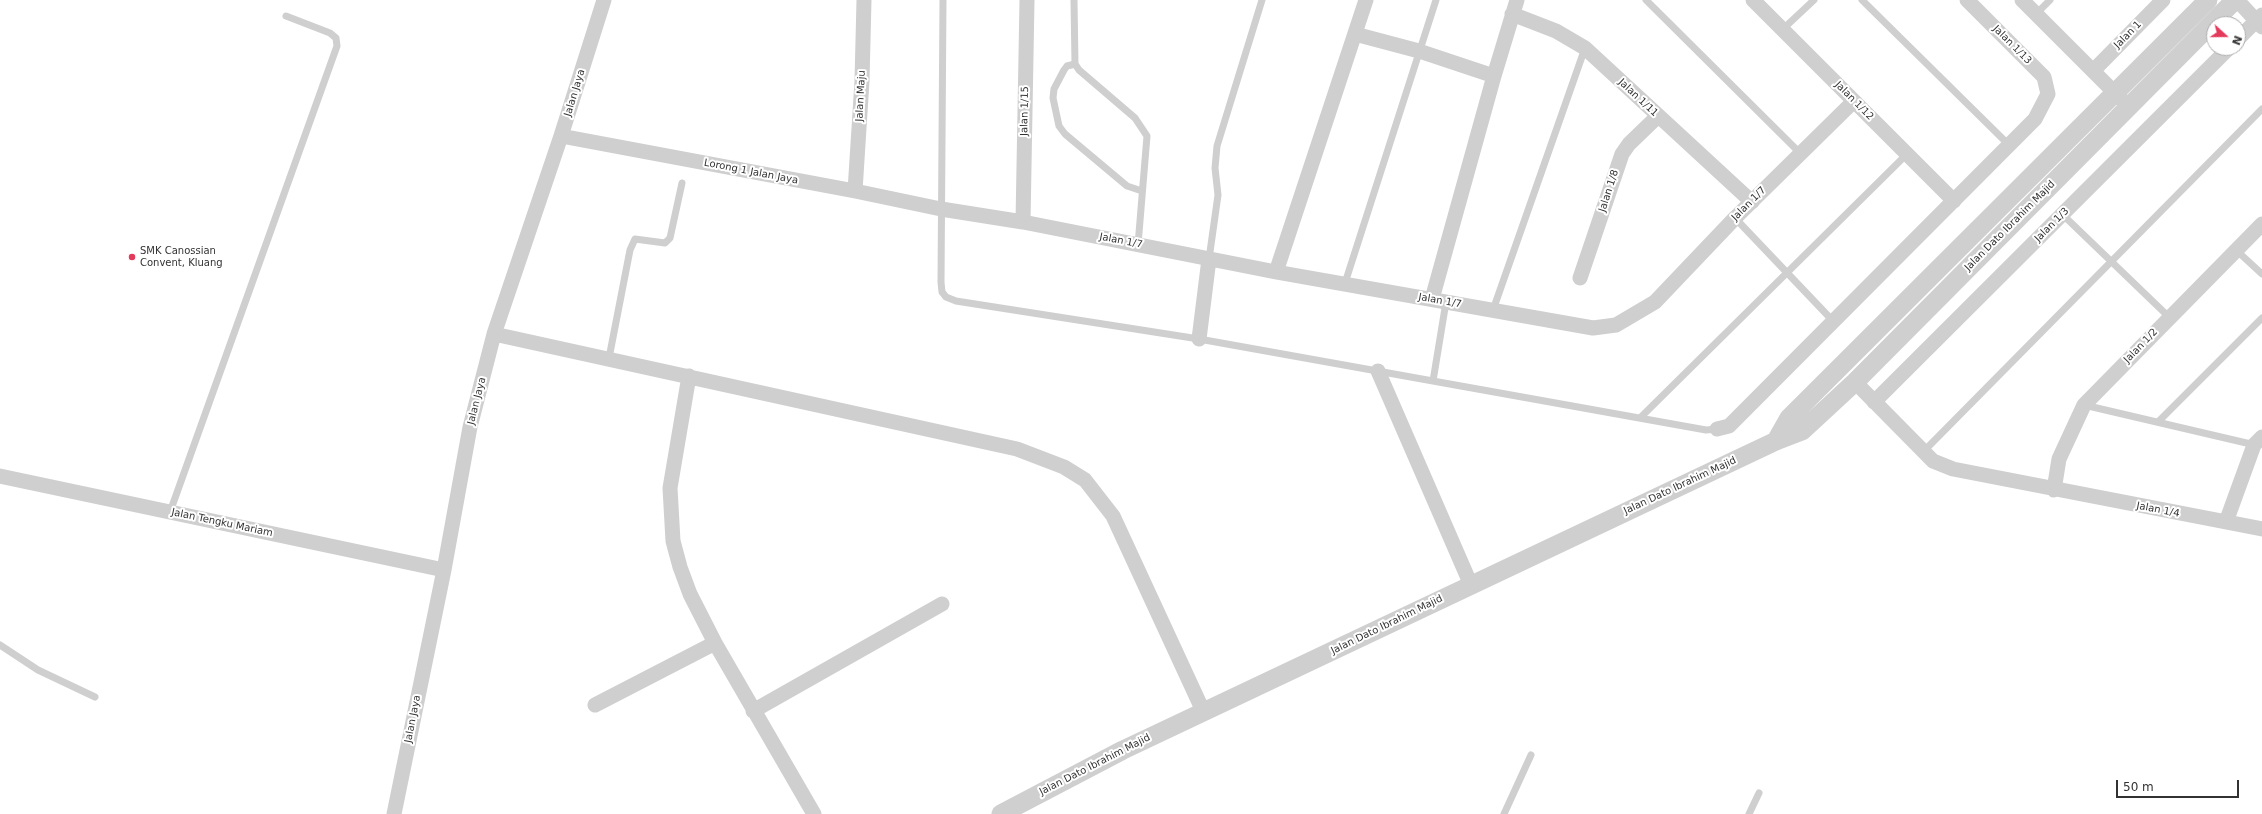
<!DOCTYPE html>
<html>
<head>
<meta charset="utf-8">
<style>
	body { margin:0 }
	#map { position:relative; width:2262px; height:814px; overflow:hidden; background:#fff; font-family:"DejaVu Sans",sans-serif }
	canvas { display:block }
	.north { position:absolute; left:2206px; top:16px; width:40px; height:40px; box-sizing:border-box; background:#fff; border:1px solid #adadad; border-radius:50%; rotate:111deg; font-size:11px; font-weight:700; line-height:16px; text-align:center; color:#323232 }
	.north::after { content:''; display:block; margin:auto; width:14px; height:18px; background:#e4395a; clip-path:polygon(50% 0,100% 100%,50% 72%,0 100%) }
	.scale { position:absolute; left:2116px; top:780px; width:123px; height:18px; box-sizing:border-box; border:2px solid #323232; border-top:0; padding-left:5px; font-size:12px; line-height:14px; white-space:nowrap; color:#323232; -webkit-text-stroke:3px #fff; paint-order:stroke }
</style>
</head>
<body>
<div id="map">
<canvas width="2262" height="814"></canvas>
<div class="north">N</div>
<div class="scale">50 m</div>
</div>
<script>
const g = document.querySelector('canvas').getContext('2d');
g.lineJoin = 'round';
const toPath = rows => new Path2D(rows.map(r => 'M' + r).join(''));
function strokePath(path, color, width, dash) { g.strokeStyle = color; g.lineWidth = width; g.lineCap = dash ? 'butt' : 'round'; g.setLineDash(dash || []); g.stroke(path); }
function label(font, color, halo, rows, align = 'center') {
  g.font = font + ' "DejaVu Sans",sans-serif'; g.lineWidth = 4; g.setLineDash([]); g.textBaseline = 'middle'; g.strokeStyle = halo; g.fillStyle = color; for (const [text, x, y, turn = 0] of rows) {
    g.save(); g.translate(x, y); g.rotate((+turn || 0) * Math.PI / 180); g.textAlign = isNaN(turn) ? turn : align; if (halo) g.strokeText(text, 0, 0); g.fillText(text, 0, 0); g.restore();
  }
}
strokePath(toPath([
	[943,0,941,282,942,292,946,297,956,301,1199,339,1706,430,1717,429],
	[1074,0,1075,64,1079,70,1135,118,1147,136,1138,245],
	[1646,0,1800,153],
	[1862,0,2009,145],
	[2036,14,2050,0],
	[1783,29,1814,0],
	[1075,64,1067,66,1064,70,1054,89,1053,98,1059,126,1065,134,1127,186,1142,191],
	[2063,215,2169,317],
	[1735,218,1833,321],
	[2236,250,2262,274],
	[1209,259,1218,195,1215,168,1217,146,1262,0],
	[1345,283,1436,0],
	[1493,310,1585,48],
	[609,358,630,250,635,239,665,243,670,238,682,183],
	[1433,381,1446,302],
	[2084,405,2255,445],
	[1640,418,1907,154],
	[2158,422,2262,318],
	[1924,451,2262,109],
	[170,512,337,46,336,38,330,33,286,16],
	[0,645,38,670,95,697],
	[1504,814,1531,755],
	[1749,814,1759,793]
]), '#cfcfcf', 7);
strokePath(toPath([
	[1753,0,1954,201],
	[2022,0,2122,100],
	[2237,0,2262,27],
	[1512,14,1556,31,1585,48,1752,202],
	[1355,34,1419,51,1494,76],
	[2238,39,2262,15],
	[2093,71,2163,0],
	[561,136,855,191,941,209,1023,222,1276,272,1593,328,1616,325,1655,302,1735,218,1854,101],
	[855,191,862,81,864,0],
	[1023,222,1027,0],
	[1276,272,1366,0],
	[1580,278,1622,154,1629,144,1658,116],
	[1432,299,1494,76,1517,0],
	[494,334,1017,449,1064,467,1085,480,1113,516,1204,713],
	[1199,339,1209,259],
	[1378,371,1471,585],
	[689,376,670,488,673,541,680,567,690,594,715,643,814,814],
	[1855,382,1933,461,1953,469,2262,529],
	[1874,402,2229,48],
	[1717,429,1729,426,2035,119,2048,94,2044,77,1967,0],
	[0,476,444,570],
	[2054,490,2059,459,2084,405,2262,224],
	[2226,522,2254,445,2262,437],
	[595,705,715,643],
	[753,711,942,604],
	[394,814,444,570,470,427,494,334,561,136,604,0]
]), '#cfcfcf', 15);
strokePath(toPath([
	[1776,441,1789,418,2208,0],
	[1001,814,1123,750,1776,441,1802,431,1855,382,2235,0]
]), '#cfcfcf', 19);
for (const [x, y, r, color] of [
	[132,257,4,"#e4395a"]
]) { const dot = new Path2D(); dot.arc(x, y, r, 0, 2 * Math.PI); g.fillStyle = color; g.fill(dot); strokePath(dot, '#fff', 1.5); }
label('10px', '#323232', '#fff', [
	["Jalan 1",2128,35,-45],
	["Jalan 1/13",2012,45,45],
	["Jalan Jaya",575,93,-73],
	["Jalan Maju",861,96,-87],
	["Jalan 1/11",1638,98,43],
	["Jalan 1/12",1854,101,45],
	["Jalan 1/15",1025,111,-89],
	["Lorong 1 Jalan Jaya",751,172,11],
	["Jalan 1/8",1609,191,-72],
	["Jalan 1/7",1749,204,-45],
	["Jalan 1/3",2052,225,-45],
	["Jalan Dato Ibrahim Majid",2010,226,-45],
	["Jalan 1/7",1121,241,11],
	["Jalan 1/7",1440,301,10],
	["Jalan 1/2",2141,346,-46],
	["Jalan Jaya",477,401,-76],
	["Jalan Dato Ibrahim Majid",1680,486,-25],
	["Jalan 1/4",2158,510,11],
	["Jalan Tengku Mariam",222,523,12],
	["Jalan Dato Ibrahim Majid",1387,625,-26],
	["Jalan Jaya",413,719,-79],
	["Jalan Dato Ibrahim Majid",1095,765,-27]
]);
label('10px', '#323232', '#fff', [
	["SMK Canossian",140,251],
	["Convent, Kluang",140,263]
], 'left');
</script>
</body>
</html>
